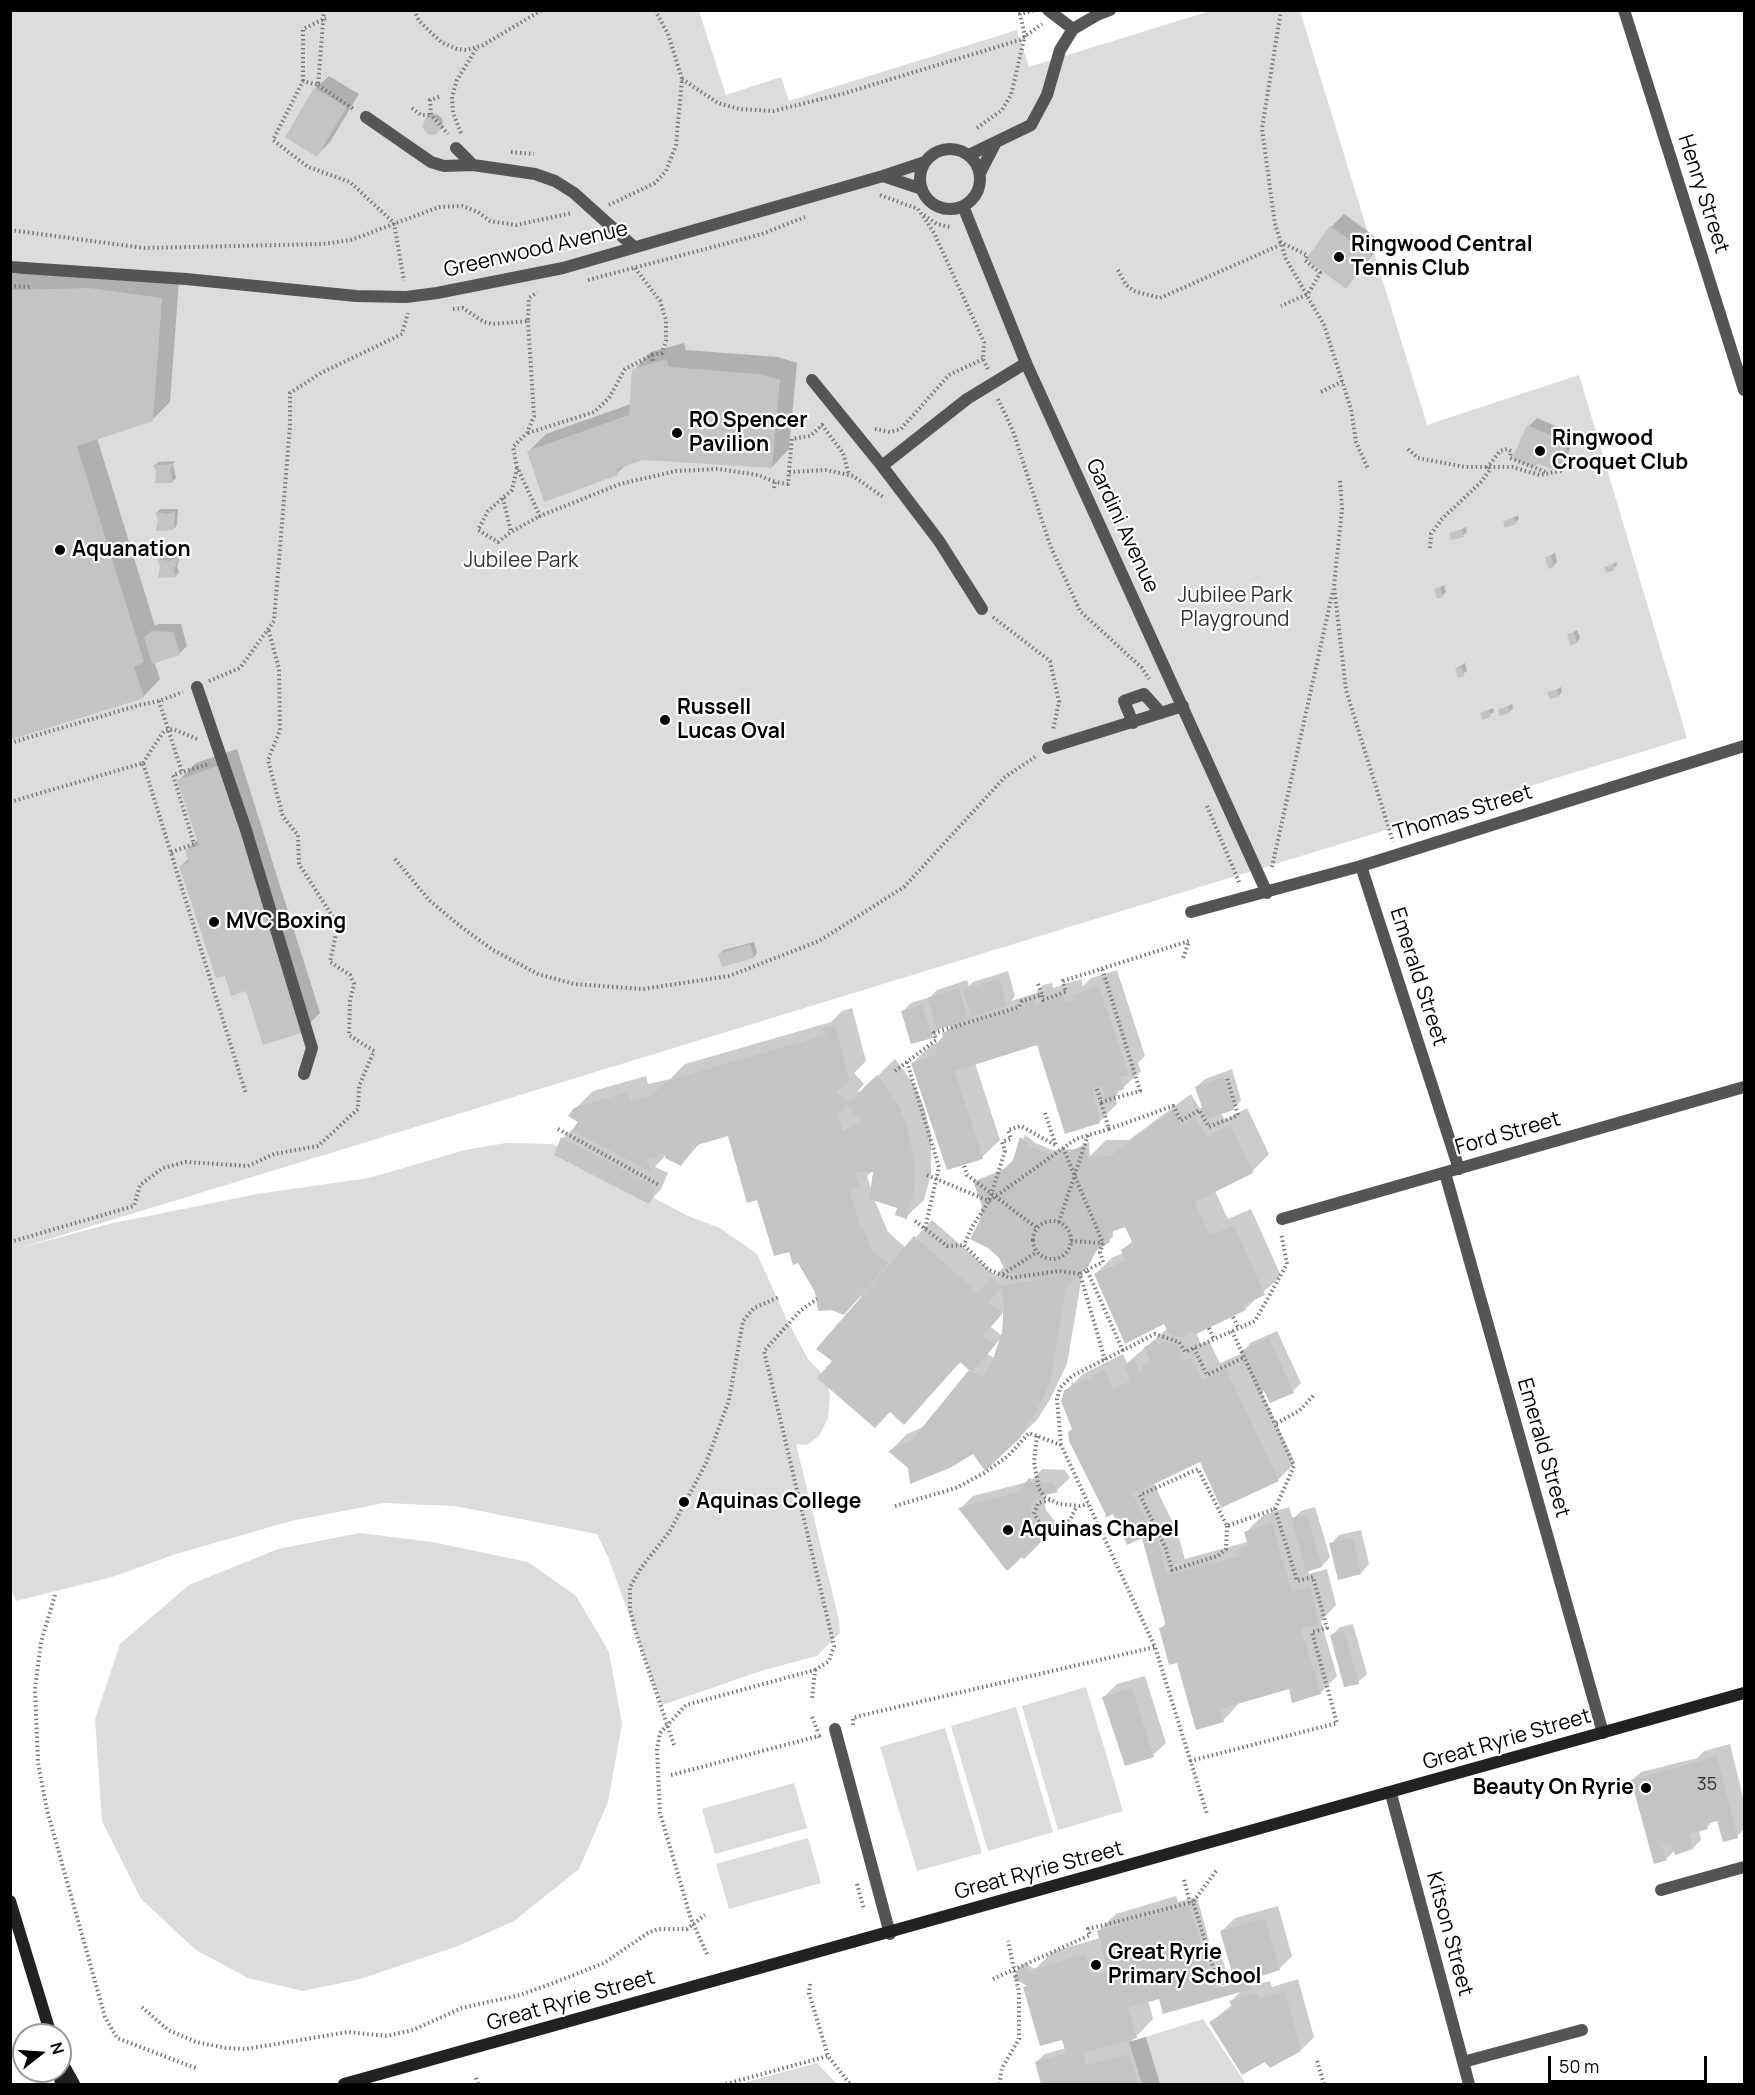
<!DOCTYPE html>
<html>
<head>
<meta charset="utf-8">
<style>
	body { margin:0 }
	#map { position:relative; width:1755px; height:2095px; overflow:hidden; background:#fff; font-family:Manrope,sans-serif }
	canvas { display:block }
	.frame { position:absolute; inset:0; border:12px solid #000; pointer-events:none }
	.north { position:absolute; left:12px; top:2023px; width:60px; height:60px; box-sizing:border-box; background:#fff; border:2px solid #999; border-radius:50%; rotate:73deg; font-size:16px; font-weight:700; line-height:24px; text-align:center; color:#000 }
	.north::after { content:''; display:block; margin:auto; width:21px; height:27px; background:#000; clip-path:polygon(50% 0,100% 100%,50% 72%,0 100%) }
	.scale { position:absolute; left:1548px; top:2056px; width:159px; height:27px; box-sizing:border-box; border:3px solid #000; border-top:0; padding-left:8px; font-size:18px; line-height:21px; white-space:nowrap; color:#000; -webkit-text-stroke:4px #fff; paint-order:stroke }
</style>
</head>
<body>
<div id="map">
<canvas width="1755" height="2095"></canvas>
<div class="frame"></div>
<div class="north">N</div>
<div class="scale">50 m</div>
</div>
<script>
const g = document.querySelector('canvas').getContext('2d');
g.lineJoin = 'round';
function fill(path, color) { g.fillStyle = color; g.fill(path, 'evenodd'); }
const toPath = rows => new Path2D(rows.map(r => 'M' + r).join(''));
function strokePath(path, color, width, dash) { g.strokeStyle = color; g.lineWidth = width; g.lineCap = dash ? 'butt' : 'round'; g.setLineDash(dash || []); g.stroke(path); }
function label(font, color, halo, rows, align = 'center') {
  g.font = font + ' Manrope,sans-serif'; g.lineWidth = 4.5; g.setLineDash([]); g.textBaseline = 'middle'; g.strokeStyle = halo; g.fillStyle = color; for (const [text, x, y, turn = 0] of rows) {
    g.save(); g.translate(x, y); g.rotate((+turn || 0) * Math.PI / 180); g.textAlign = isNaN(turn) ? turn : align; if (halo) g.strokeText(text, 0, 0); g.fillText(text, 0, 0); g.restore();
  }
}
fill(toPath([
	[10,11,699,11,726,95,781,77,789,101,1017,30,1029,67,1210,11,1300,11,1427,425,1579,375,1687,738,20,1248,109,1224,257,1194,369,1178,465,1150,506,1143,552,1144,688,1216,720,1228,757,1254,786,1318,808,1359,826,1378,830,1395,828,1418,819,1436,807,1445,796,1444,839,1620,840,1633,817,1656,764,1670,662,1705,608,1557,597,1534,455,1506,384,1503,291,1521,176,1554,112,1577,16,1601,10,1587],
	[360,1533,432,1542,528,1562,576,1596,609,1652,622,1724,608,1802,579,1869,514,1921,458,1946,360,1979,303,1991,248,1978,196,1950,141,1899,102,1821,95,1719,120,1644,189,1585,278,1549],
	[1086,1687,1123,1811,1058,1830,1022,1706],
	[1016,1707,1053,1832,988,1851,951,1726],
	[945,1728,982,1853,917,1871,880,1747],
	[794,1783,807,1828,715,1854,702,1809],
	[808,1838,821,1883,729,1909,716,1864],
	[1203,2019,1246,2084,1142,2084,1129,2042],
	[817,2063,837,2084,739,2084]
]), '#dcdcdc');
fill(toPath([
	[329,76,359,94,330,142,317,155,287,137,316,88],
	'425 123a9 9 0 1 1 18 0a9 9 0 1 1-18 0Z',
	[1344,214,1383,242,1346,287,1331,227],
	[108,271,179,281,170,402,152,420,97,438,155,626,158,624,181,624,187,646,179,654,154,661,160,679,143,697,10,739,10,274],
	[684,343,686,350,778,357,797,363,789,449,772,467,643,458,627,464,617,473,528,452,546,434,631,404,634,370,651,352],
	[1537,418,1576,435,1565,461,1557,470,1538,462,1534,467,1529,426],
	[175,461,173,464,176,478,173,481,156,482,158,471,155,465,159,462],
	[160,509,178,509,177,525,174,529,160,520,157,513],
	[1518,515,1519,519,1515,523,1505,522],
	[1466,527,1467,532,1463,535,1451,534],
	[1555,553,1557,562,1553,566,1546,558],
	[162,556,180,556,177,567,179,572,176,576,162,566,159,559],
	[1616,562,1617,565,1614,568,1606,568],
	[1444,585,1446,592,1442,596,1436,590],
	[1577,630,1580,638,1577,642,1569,635],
	[1465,663,1467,671,1459,676,1457,668],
	[1561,687,1562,692,1558,696,1549,693],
	[1512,704,1513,708,1509,712,1500,710],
	[1493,708,1494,712,1483,718,1482,713],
	[237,749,320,1013,303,1030,247,989,181,866,189,858,187,850,198,839,179,780,196,763],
	[754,942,757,953,754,957,720,954,724,950],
	[1117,970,1145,1056,1138,1063,1141,1071,1115,1095,1117,1104,1099,1122,1038,1043,975,1063,1000,1140,982,1157,913,1063,930,1046,937,1043,955,1022,940,1028,932,1036,903,1011,911,1003,930,997,937,990,967,980,969,986,973,982,1008,971,1015,996,1011,1001,1036,993,1043,985,1052,983,1053,988,1081,979,1083,986,1091,978],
	[852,1008,866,1061,854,1073,864,1084,858,1091,860,1093,895,1059,914,1084,924,1107,931,1135,931,1173,924,1200,906,1217,899,1207,874,1199,888,1232,906,1248,932,1220,995,1275,1005,1266,982,1220,984,1206,975,1181,1008,1167,1014,1160,1025,1135,1036,1143,1052,1150,1075,1149,1089,1142,1090,1156,1106,1140,1129,1140,1191,1094,1200,1109,1203,1107,1196,1087,1205,1079,1232,1069,1241,1100,1233,1109,1221,1114,1225,1120,1247,1108,1269,1154,1252,1172,1215,1191,1228,1219,1251,1209,1281,1276,1245,1309,1196,1332,1201,1344,1209,1341,1220,1363,1243,1353,1250,1343,1277,1331,1301,1383,1293,1391,1261,1390,1295,1463,1278,1480,1201,1460,1153,1482,1177,1531,1185,1559,1247,1542,1246,1532,1263,1515,1289,1507,1293,1519,1301,1511,1315,1507,1330,1557,1322,1566,1308,1570,1309,1574,1327,1569,1336,1605,1321,1621,1337,1676,1320,1693,1290,1687,1240,1702,1223,1721,1178,1661,1160,1629,1167,1622,1143,1536,1074,1429,1065,1392,1083,1374,1123,1354,1127,1363,1168,1328,1165,1322,1095,1274,1113,1257,1123,1253,1133,1240,1126,1225,1113,1230,1113,1237,1095,1252,1083,1270,1067,1364,1049,1401,1037,1420,1018,1438,910,1468,890,1451,907,1434,925,1426,972,1369,961,1361,904,1423,834,1361,863,1297,861,1296,844,1313,816,1291,758,1198,729,1134,701,1142,681,1165,665,1156,655,1167,668,1173,661,1189,649,1202,563,1138,580,1122,575,1109,593,1091,646,1076,648,1084,670,1079,685,1064,831,1022,842,1011],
	[876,1168,872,1191,867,1176],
	[1003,1312,1003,1332,1002,1336,991,1327],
	[1002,1337,995,1358,987,1354],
	[1042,1469,1065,1470,1070,1478,1057,1490,1043,1495,1046,1510,1057,1524,1024,1557,960,1509,973,1496,1031,1481],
	[1361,1530,1369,1564,1361,1573,1331,1544,1339,1535],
	[1353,1624,1367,1674,1358,1682,1332,1635,1340,1627],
	[1145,1676,1166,1743,1153,1755,1104,1697,1117,1684],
	[1730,1744,1744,1801,1744,1829,1737,1836,1718,1819,1714,1820,1707,1827,1699,1830,1701,1840,1693,1848,1675,1850,1666,1859,1632,1780,1641,1772,1697,1758,1704,1751],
	[1176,1896,1178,1902,1197,1897,1213,1956,1221,1954,1228,1977,1235,1975,1222,1931,1235,1918,1278,1906,1292,1956,1279,1969,1263,1974,1251,1986,1270,1981,1272,1987,1298,1979,1314,2037,1301,2050,1266,2060,1211,2022,1233,2004,1231,2001,1243,1989,1160,1997,1148,2000,1153,2019,1132,2041,1146,2037,1160,2084,1043,2084,1036,2062,1045,2054,1066,2048,1063,2038,1024,1988,1028,1984,1021,1967,1025,1963,1035,1969,1052,1952,1100,1938,1098,1931,1116,1914],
	[1242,1979,1243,1982,1222,1989,1221,1986]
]), '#0003');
fill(toPath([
	[314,88,347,107,317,157,285,137],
	'423 126a9 9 0 1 1 18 0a9 9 0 1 1-18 0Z',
	[1330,226,1371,255,1346,289,1306,259],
	[90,288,162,298,153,421,77,446,144,662,134,667,144,698,10,740,10,290],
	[666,359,669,367,760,374,780,380,772,468,643,460,616,469,618,475,544,502,527,451,629,415,632,369],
	[1527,425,1568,443,1557,471,1536,463,1534,468,1512,459],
	[173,464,170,469,173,483,155,483,156,471,153,465],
	[175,511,174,530,156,531,158,520,155,512,167,514],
	[1514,518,1516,524,1505,528,1503,521],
	[1462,530,1464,537,1451,540,1449,533],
	[1551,556,1554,567,1548,569,1545,557],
	[178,558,174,571,176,577,158,578,160,566,157,559,169,561],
	[1613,564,1615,570,1606,573,1604,567],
	[1440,587,1443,597,1437,599,1434,589],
	[151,631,173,632,180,655,152,664,144,637],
	[1574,632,1577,643,1570,646,1567,634],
	[1461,666,1464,676,1458,678,1455,668],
	[1557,690,1559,697,1550,699,1547,692],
	[1508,707,1510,713,1499,716,1498,709],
	[1489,710,1491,717,1482,720,1480,713],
	[220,765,304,1032,263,1045,246,991,231,996,225,976,216,978,179,866,189,863,185,849,199,846,177,780],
	[750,944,754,958,722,967,718,954],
	[1000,978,1007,1006,971,1017,963,990],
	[1099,986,1129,1075,1120,1077,1124,1089,1116,1092,1117,1096,1106,1099,1102,1086,1093,1089,1100,1123,1065,1134,1037,1045,955,1071,983,1159,947,1170,911,1063,937,1054,934,1044,944,1041,942,1033,1025,1007,1024,1002,1034,999,1036,1005,1063,996,1066,1003,1074,1000,1072,995],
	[959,988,968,1020,937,1030,927,998],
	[922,1005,933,1038,911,1044,901,1011],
	[835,1025,849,1080,837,1092,848,1102,838,1114,843,1131,860,1121,847,1104,877,1075,897,1102,907,1125,915,1166,914,1191,907,1219,895,1215,897,1208,869,1199,873,1172,855,1172,859,1186,849,1189,861,1229,863,1228,871,1249,888,1264,844,1315,832,1310,818,1311,815,1292,798,1263,793,1265,789,1252,774,1256,757,1200,747,1203,728,1136,694,1146,681,1166,665,1158,667,1153,647,1159,651,1172,572,1131,578,1122,568,1116,574,1108,628,1092,631,1101,651,1096,666,1081,826,1035,823,1028],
	[1223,1077,1234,1110,1206,1119,1195,1087],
	[1173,1110,1182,1126,1195,1117,1207,1137,1230,1124,1253,1173,1195,1202,1210,1235,1234,1226,1265,1295,1243,1305,1246,1310,1194,1335,1192,1331,1181,1338,1169,1334,1164,1324,1125,1344,1094,1274,1125,1261,1121,1250,1132,1242,1125,1227,1108,1233,1110,1242,1096,1251,1088,1267,1066,1287,1050,1383,1032,1420,1019,1439,985,1471,973,1454,950,1468,910,1484,908,1468,888,1451,911,1441,969,1370,960,1362,904,1425,890,1412,875,1428,817,1378,832,1361,816,1349,914,1236,978,1293,991,1277,1002,1286,989,1302,1002,1314,983,1335,995,1345,973,1371,969,1370,983,1377,993,1359,1002,1332,1004,1309,1002,1286,1035,1280,1006,1272,999,1258,988,1248,970,1239,980,1220,982,1206,973,1181,988,1178,1003,1170,1013,1160,1020,1137,1032,1147,1048,1153,1070,1152,1086,1144,1087,1157,1110,1156],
	[561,1137,656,1187,649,1204,554,1155],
	[1269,1338,1294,1393,1270,1403,1264,1391,1260,1393,1240,1351],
	[1156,1341,1158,1345,1167,1341,1169,1345,1175,1342,1184,1361,1191,1357,1203,1380,1226,1369,1279,1481,1221,1508,1200,1462,1133,1494,1160,1548,1167,1575,1239,1556,1239,1548,1248,1545,1244,1532,1272,1523,1292,1591,1310,1586,1319,1624,1301,1628,1321,1694,1292,1703,1289,1689,1220,1709,1224,1722,1196,1730,1177,1663,1169,1665,1159,1628,1166,1626,1142,1538,1127,1545,1113,1514,1105,1518,1106,1515,1069,1441,1068,1432,1072,1429,1061,1401,1064,1391,1072,1385,1071,1383,1073,1382,1074,1385,1105,1370,1113,1389,1130,1381,1124,1365,1134,1360,1143,1376,1141,1367,1151,1362,1144,1347],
	[1029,1478,1032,1479,1030,1482,1052,1482,1058,1492,1042,1496,1032,1504,1030,1514,1033,1523,1045,1538,1024,1559,1022,1557,1007,1571,958,1508,1019,1492],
	[1307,1515,1322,1567,1306,1572,1291,1518],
	[1353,1538,1361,1574,1338,1580,1329,1543],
	[1344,1631,1359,1684,1344,1687,1330,1635],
	[1132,1688,1154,1757,1125,1766,1102,1697],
	[1717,1756,1738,1838,1723,1842,1717,1821,1706,1824,1708,1829,1689,1834,1693,1849,1675,1855,1671,1842,1662,1845,1667,1860,1654,1864,1631,1780],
	[1189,1905,1215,1989,1235,1983,1220,1931,1265,1918,1280,1970,1249,1980,1251,1989,1163,2014,1159,1999,1128,2008,1137,2038,1083,2053,1086,2065,1129,2054,1138,2084,1041,2084,1035,2062,1066,2053,1062,2040,1040,2046,1023,1987,1027,1986,1013,1978,1020,1966,1034,1974,1033,1969,1085,1954,1091,1977,1108,1972,1097,1931],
	[1285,1991,1301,2051,1270,2068,1265,2062,1242,2075,1209,2022,1233,2008,1229,2001,1257,1993,1259,1999]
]), '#c4c4c4');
strokePath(toPath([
	[324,10,318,85,303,81,273,140,308,167,350,182,394,223,404,281],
	[414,10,419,21,441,42,457,49,467,50,483,45,542,10],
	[1281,10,1262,129,1275,224,1286,259,1324,325,1351,409,1356,442,1368,469],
	[682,79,718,103,739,109,773,111,842,94,1020,40,1042,24],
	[303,81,303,29,326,18],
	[318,85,355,110],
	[439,97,430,100,431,115,448,134],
	[412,108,421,115,431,115],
	[977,128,1002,110,1011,95,1025,35,1020,14,1033,11],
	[461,133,453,113,452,97,457,80,476,49],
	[511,152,534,154],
	[880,195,918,209,934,233,984,342,983,359,988,369],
	[609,205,655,183,666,171,676,145,682,79,668,34,655,10],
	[924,215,937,224,950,227],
	[10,230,144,248,323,244,351,240,439,207,462,206,478,212,490,221,516,225,572,213],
	[1280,242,1307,255,1305,260,1320,273,1308,294,1281,306],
	[635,268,660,301,666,320,666,341,662,353,652,355],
	[1118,270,1126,285,1134,291,1160,298,1280,245],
	[588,280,762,234,805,217],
	[10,286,31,287],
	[453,309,463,308,484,322,492,324,528,321,529,298,537,292],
	[528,321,534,416,527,433,513,447,517,467,540,516,620,484,676,471,718,469,758,475,775,482],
	[1321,392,1343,381],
	[998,399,1013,431,1050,545,1080,611,1142,668,1149,679],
	[875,429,890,432,901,429,949,375,983,359],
	[528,433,594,412,609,398,625,369,652,355,653,362],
	[1408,449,1418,458,1465,467,1512,467,1540,475,1560,471,1565,461],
	[517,468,512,490,488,511,478,530,498,542,511,532,540,516],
	[1487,468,1500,451,1507,449,1511,451,1510,458,1548,473],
	[789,472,792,439,810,436,822,425,843,453,849,475],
	[1340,481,1342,509,1334,586,1346,690,1393,842],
	[774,488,775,482,788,484,789,472,827,470,853,476,883,497],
	[503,498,511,532],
	[1430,548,1431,534,1442,519,1482,481,1491,468],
	[993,617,1050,661,1059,702,1053,730],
	[209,681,240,668,274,621,290,426,290,393,321,373,402,334,408,313],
	[159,701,182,772],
	[10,743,140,705,159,701,183,692],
	[143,763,164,731,173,729,197,739],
	[10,802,143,763,246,1094],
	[1207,806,1239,882],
	[171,852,194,844,173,775,208,764],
	[395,859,429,900,460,926,493,950,538,974,574,984,643,989,729,976,819,941,904,887,1005,777,1035,757],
	[1272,867,1333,590],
	[1038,984,1042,995],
	[907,1062,939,1167,925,1229],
	[895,1071,936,1040,934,1033,1019,1007,1022,1001,1042,995,1043,1000,1066,992,1063,981,1189,941,1183,959],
	[1097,1089,1101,1102,1140,1091,1102,968],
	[1045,1113,1056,1146],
	[558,1129,659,1185],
	[1109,1129,1173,1106,1181,1121,1199,1110,1209,1127,1238,1115,1227,1078],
	[1055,1145,1021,1126,1008,1130,1011,1139,1002,1142,1005,1151,989,1201,972,1227,964,1245,989,1270,1010,1278,1059,1271,1080,1274],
	[1063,1148,1103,1243,1100,1252,1103,1262,1087,1270],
	[964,1166,967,1175,1037,1228],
	[927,1175,989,1201,1076,1139,1109,1129,1101,1102],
	[915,1221,947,1246,964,1245],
	'1033 1240a19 19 0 1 1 38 0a19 19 0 1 1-38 0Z',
	[1059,1222,1088,1135],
	[1071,1241,1103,1243],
	[10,1242,134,1206,140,1185,163,1168,186,1162,248,1166,274,1154,318,1146,358,1109,359,1086,374,1051,349,1035,350,1001,354,984,350,975,330,962,338,925,299,864,298,835,283,817,268,760,280,730,279,669,268,628],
	[1003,1274,1037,1252],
	[1233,1317,1239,1329],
	[1209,1328,1214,1340],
	[1232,1331,1275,1424],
	[1194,1348,1207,1375,1245,1357],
	[1105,1360,1080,1274,1087,1270,1123,1351],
	[1037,1436,1034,1462,1039,1489,1045,1497,1059,1504,1080,1506,1088,1504],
	[1061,1445,1057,1399,1060,1388,1072,1376,1155,1334,1179,1342,1185,1352,1255,1321,1287,1264,1281,1233],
	[1050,1500,1038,1503,1034,1514,1043,1527,1048,1529,1061,1527,1070,1520,1077,1506],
	[895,1506,956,1488,984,1473,1008,1456,1029,1433,1061,1445,1155,1647,1207,1814],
	[1227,1526,1226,1549,1218,1556,1172,1570,1166,1549,1140,1495,1198,1469,1227,1526,1275,1509,1294,1466,1275,1424,1299,1411,1315,1394],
	[55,1595,41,1642,35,1689,38,1763,47,1810,105,2017,117,2038,198,2069],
	[815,1670,829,1661,834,1646,764,1351,800,1311,817,1299],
	[812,1717,818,1732],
	[853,1725,853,1718,859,1716,1155,1647],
	[674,1745,635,1630,630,1609,630,1587,641,1568,670,1531,706,1463,729,1400,743,1321,754,1308,779,1297],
	[1190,1761,1337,1723,1312,1632,1327,1628,1313,1577,1297,1581,1275,1509],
	[671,1775,819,1736,820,1738],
	[1216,1871,1193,1902,1218,1983],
	[1184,1880,1190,1903],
	[857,1884,864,1909],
	[707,1954,691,1919,660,1813,657,1749,660,1733,686,1705,815,1670,812,1699],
	[993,1979,1090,1935,1088,1929,1193,1902],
	[810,1984,809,1993,828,2056,850,2084],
	[142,2007,168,2030,196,2042,226,2048,246,2049,348,2032,387,2036,413,2030,462,2008,520,1995,556,1982,604,1963,648,1933,658,1929,687,1929,705,1915],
	[1317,2061,1324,2084],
	[476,2078,478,2084],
	[726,2084,828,2056],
	[999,2084,1002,2068,1019,2039,1019,1992,1008,1941]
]), '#777', 4, [1.5, 3]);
strokePath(toPath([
	[366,117,431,162,444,166,473,165],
	[456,148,473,165,535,174,555,181,574,193,634,247],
	[812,380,882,466,967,399,1026,363],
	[882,466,939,541,982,609],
	[197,687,246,830,312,1048,304,1074],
	[1133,723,1124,701,1144,694,1161,713],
	[1048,748,1183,706],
	[835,1729,890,1934],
	[1661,1890,1744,1867]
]), '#555', 12);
strokePath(toPath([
	[1048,10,1073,29],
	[1624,10,1744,390],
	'920 179a30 30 0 1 1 60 0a30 30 0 1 1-60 0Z',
	[969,155,1031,125,1047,95,1060,50,1073,29,1097,15,1110,10],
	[980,173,996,142],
	[883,176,922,189],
	[963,206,1026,363,1267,893],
	[10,267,186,279,356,296,406,297,437,293,563,268,883,176,925,162],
	[1361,866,1459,1169],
	[1191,912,1361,866,1744,746],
	[1445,1173,1603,1733],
	[1282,1219,1744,1087],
	[1391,1794,1469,2084],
	[1463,2062,1582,2030]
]), '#555', 12);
strokePath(toPath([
	[10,1901,51,2035],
	[60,2059,74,2084],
	[59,2071,61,2084],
	[344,2084,1744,1693]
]), '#222', 12);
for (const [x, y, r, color] of [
	[1339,257,6,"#000"],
	[677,433,6,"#000"],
	[1540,451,6,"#000"],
	[60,550,6,"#000"],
	[665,720,6,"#000"],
	[214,922,6,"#000"],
	[684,1502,6,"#000"],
	[1008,1530,6,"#000"],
	[1646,1788,6,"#000"],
	[1096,1965,6,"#000"]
]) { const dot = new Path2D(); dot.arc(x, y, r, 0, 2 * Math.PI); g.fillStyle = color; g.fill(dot); strokePath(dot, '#fff', 2); }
label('18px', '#313131', null, [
	["35",1707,1785]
]);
label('21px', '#000', '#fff', [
	["Henry Street",1703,194,72],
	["Greenwood Avenue",536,250,-13],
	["Gardini Avenue",1122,526,65],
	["Thomas Street",1463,813,-17],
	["Emerald Street",1418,977,72],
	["Ford Street",1508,1134,-16],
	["Emerald Street",1543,1448,74],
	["Great Ryrie Street",1507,1740,-16],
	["Great Ryrie Street",1039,1871,-15],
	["Kitson Street",1449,1934,75],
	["Great Ryrie Street",571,2001,-16]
]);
label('bold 21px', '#000', '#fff', [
	["Ringwood Central",1351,245],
	["Tennis Club",1351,269],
	["RO Spencer",689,421],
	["Pavilion",689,445],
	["Ringwood",1552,439],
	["Croquet Club",1552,463],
	["Aquanation",72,550],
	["Russell",677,708],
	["Lucas Oval",677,732],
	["MVC Boxing",226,922],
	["Aquinas College",696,1502],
	["Aquinas Chapel",1020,1530],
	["Beauty On Ryrie",1634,1788,"right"],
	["Great Ryrie",1108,1953],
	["Primary School",1108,1977]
], 'left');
label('21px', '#333', '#fff', [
	["Jubilee Park",521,561],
	["Jubilee Park",1235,596],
	["Playground",1235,620]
]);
</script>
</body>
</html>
